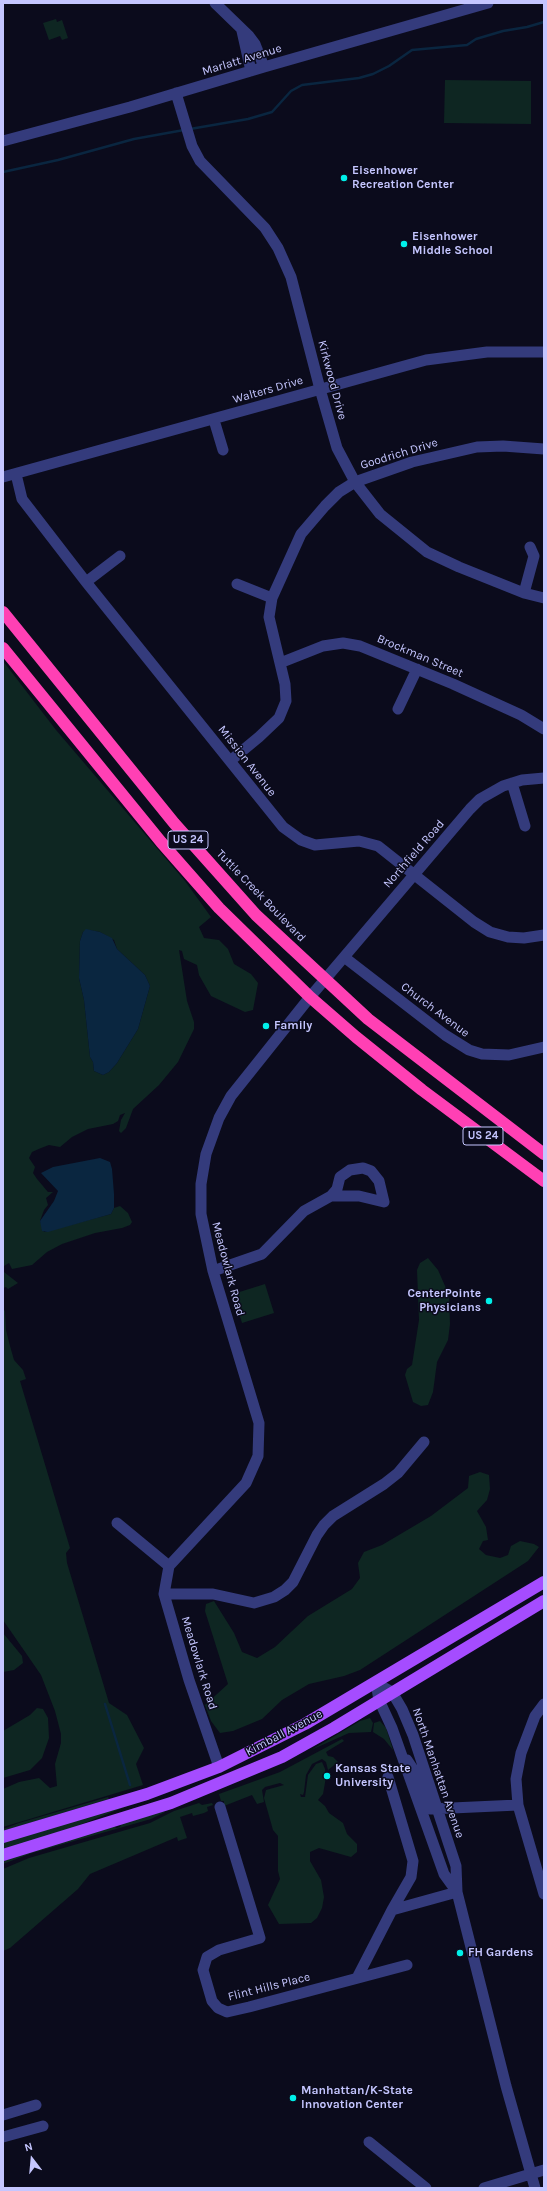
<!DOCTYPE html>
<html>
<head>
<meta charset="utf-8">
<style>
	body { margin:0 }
	#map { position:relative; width:547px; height:2191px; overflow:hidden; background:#0b0b1c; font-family:Karla,sans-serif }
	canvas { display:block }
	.frame { position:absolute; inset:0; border:4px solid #c5c6ff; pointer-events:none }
	.north { position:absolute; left:12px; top:2139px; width:40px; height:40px; -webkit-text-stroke:3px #0b0b1c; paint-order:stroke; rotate:344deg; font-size:11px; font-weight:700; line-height:16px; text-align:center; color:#c5c6ff }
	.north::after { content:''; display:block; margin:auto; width:14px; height:18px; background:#c5c6ff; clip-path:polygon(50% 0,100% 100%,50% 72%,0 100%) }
</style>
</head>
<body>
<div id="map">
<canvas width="547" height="2191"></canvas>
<div class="frame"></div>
<div class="north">N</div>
</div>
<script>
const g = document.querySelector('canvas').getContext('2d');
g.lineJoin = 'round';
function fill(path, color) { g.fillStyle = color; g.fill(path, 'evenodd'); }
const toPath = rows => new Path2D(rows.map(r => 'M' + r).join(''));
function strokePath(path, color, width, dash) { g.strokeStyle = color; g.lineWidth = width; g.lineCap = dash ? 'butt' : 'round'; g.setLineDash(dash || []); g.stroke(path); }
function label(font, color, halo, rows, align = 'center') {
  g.font = font + ' Karla,sans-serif'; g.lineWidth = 3; g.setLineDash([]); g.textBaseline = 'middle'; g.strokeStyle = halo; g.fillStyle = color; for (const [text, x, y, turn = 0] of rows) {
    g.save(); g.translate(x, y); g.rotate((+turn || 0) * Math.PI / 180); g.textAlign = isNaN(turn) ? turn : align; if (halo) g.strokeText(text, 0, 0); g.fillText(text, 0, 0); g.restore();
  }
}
fill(toPath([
	[56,19,57,22,62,20,68,38,62,40,60,36,49,40,43,23],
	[445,80,531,81,531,124,444,123],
	[3,661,56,730,185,881,211,917,199,927,204,938,219,940,228,949,234,964,251,974,258,983,253,1010,245,1012,211,996,199,975,197,965,184,959,182,951,179,950,187,1001,194,1022,194,1029,178,1062,159,1085,133,1109,126,1128,121,1133,119,1131,121,1120,125,1113,120,1115,118,1121,113,1124,88,1129,72,1137,60,1147,49,1145,41,1148,32,1152,29,1158,35,1167,33,1173,37,1179,48,1192,53,1192,46,1198,48,1205,44,1210,40,1221,44,1232,111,1214,114,1208,120,1206,128,1213,132,1222,130,1225,122,1228,95,1233,62,1244,47,1252,32,1265,12,1269,9,1263,4,1266,4,1272,18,1283,8,1289,6,1287,3,1288],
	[88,930,100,932,114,940,117,949,145,975,150,986,138,1029,117,1063,109,1072,103,1075,94,1071,93,1062,90,1057,84,1000,79,978,80,941,83,932],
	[428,1258,438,1270,449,1295,450,1324,448,1340,437,1362,433,1392,428,1405,421,1406,413,1402,405,1375,407,1369,412,1365,419,1320,417,1270,420,1263],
	[265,1284,274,1313,242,1323,233,1294],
	[3,1309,5,1311,6,1330,10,1346,14,1360,23,1370,26,1379,20,1381,70,1548,66,1553,67,1563,109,1703,127,1715,144,1748,136,1764,143,1785,3,1827,3,1789,19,1782,39,1778,50,1788,57,1786,55,1764,61,1743,61,1734,55,1711,41,1675,3,1620],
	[480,1472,489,1475,490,1489,487,1500,477,1511,486,1527,488,1540,483,1541,479,1549,486,1555,500,1558,508,1555,511,1546,520,1541,534,1544,539,1547,528,1561,360,1670,344,1676,309,1684,282,1700,262,1719,233,1731,220,1733,211,1721,205,1705,228,1684,205,1611,206,1604,214,1601,234,1633,242,1652,257,1658,275,1647,308,1616,352,1589,360,1578,358,1563,364,1552,382,1545,431,1516,468,1488,469,1476],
	[3,1633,22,1656,23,1663,14,1670,3,1672],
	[37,1708,43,1709,48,1718,49,1738,42,1758,30,1770,3,1778,3,1731,30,1715],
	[370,1718,373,1723,371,1732,349,1733,311,1750,360,1721],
	[380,1721,386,1728,393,1750,384,1739,373,1732,374,1723],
	[342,1739,344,1741,326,1752,328,1756,333,1757,338,1762,328,1770,326,1762,322,1759,312,1764,306,1775,304,1792,303,1795,300,1794,301,1797,305,1797,308,1775,316,1764,322,1762,325,1769,326,1777,323,1794,318,1800,325,1806,329,1813,343,1823,347,1834,357,1844,357,1852,351,1857,319,1848,310,1852,310,1861,321,1880,324,1897,322,1908,317,1918,311,1923,279,1924,268,1905,280,1879,278,1871,278,1836,273,1830,264,1798,266,1790,284,1785,280,1783,265,1787,262,1790,264,1802,257,1804,252,1795,224,1806,224,1801,221,1801,219,1794,280,1772],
	[108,1797,109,1799,3,1831,3,1829,19,1823],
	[199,1803,202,1805,212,1803,213,1805,207,1807,208,1811,204,1813,193,1816,192,1813,180,1817,187,1838,178,1841,177,1837,90,1874,78,1889,10,1948,3,1951,3,1869,29,1858,150,1823,174,1811],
	[126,1804,127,1806,72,1828,3,1850,3,1841],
	[163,1811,165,1812,151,1819,32,1853,3,1864,3,1860,114,1826,116,1828,120,1827,121,1824]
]), '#0e2622');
fill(toPath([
	[86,929,100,932,112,938,117,949,145,975,150,986,138,1029,117,1063,109,1072,103,1075,94,1071,93,1062,90,1057,84,1000,79,978,80,941,83,932],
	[100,1158,110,1162,112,1169,114,1194,114,1208,111,1214,48,1232,42,1231,40,1221,54,1201,58,1191,41,1173,53,1167]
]), '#0a2640');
strokePath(toPath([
	[190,129,248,119,272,112,291,91,302,85,359,78,373,74,389,66,412,50,467,45,476,39,503,31,527,27,544,22],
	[3,172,58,160,134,139,184,130],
	[105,1704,130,1785]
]), '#0a2640', 2.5);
strokePath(toPath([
	[215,3,249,36,255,44,264,67],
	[242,31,251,71],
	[176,93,192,146,200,161,265,228,278,248,291,277,320,389,337,448,355,482,380,514,427,552,459,567,524,593,544,598],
	[3,141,130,107,264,67,488,3],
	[214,420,223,450],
	[16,474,22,499,86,582,283,827,301,840,315,845,359,841,378,846,474,922,490,932,508,937,524,938,544,935],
	[3,477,426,360,487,352,544,352],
	[86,582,120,556],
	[237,584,272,598],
	[524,593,534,556,530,547],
	[280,663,323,646,343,643,360,646,453,684,521,715,544,729],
	[398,709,417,669],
	[230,761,259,737,279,718,286,701,285,684,269,617,272,598,301,534,325,506,339,492,355,482,412,462,477,447,503,446,544,449],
	[512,783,525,826],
	[344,957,445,1035,469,1050,482,1054,509,1055,544,1047],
	[213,1271,262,1254,304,1211,331,1196,337,1189,340,1177,350,1170,363,1168,371,1171,379,1181,384,1202,359,1196,331,1196],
	[117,1523,169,1566,164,1594,189,1680,219,1767],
	[169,1566,246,1483,258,1456,259,1423,213,1271,201,1214,201,1184,206,1154,219,1118,231,1096,310,997,470,809,480,799,503,786,522,780,544,778],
	[164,1594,213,1594,254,1603,274,1597,285,1590,293,1582,317,1535,324,1525,333,1516,384,1484,398,1473,424,1442],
	[376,1683,392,1692,402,1709,413,1735,456,1866,457,1892,506,2086,535,2188],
	[376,1683,379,1700,392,1728,444,1874,457,1892],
	[544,1704,535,1716,521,1753,516,1779,518,1805,544,1894],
	[407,1760,415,1772,424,1801,430,1809,518,1805],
	[220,1807,260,1938,219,1950,207,1957,203,1970,212,2001,218,2008,227,2012,249,2007,407,1965],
	[392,1910,457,1892],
	[357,1978,392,1910,411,1877,413,1861,388,1777],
	[3,2115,36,2105],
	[3,2137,43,2126],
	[369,2142,426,2188],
	[484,2188,544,2170]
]), '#343b7c', 11);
strokePath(toPath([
	[3,1837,147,1794,219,1767,305,1724,544,1582],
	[3,1855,171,1803,282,1757,334,1728,544,1601]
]), '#a54cff', 12);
strokePath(toPath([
	[3,612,174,823,256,915,368,1019,544,1154],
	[3,648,161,842,219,908,310,997,356,1037,422,1090,544,1181]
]), '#ff40b4', 12);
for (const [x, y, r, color] of [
	[344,178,4,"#00f0e9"],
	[404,244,4,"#00f0e9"],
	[266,1026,4,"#00f0e9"],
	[489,1301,4,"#00f0e9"],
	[327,1776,4,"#00f0e9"],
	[460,1953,4,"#00f0e9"],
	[293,2098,4,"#00f0e9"]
]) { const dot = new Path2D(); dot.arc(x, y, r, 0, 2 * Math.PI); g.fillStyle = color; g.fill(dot); strokePath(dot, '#0b0b1c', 1.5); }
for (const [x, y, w] of [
	[188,840,40],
	[483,1136,40]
]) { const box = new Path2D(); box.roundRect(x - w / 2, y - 9, w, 18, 3); g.fillStyle = '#0b0b1c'; g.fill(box); strokePath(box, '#c5c6ff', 1); }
label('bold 11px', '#c5c6ff', null, [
	["US 24",188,840],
	["US 24",483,1136]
]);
label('12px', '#c5c6ff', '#0b0b1c', [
	["Marlatt Avenue",242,60,-17],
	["Kirkwood Drive",332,380,75],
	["Walters Drive",268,390,-16],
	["Goodrich Drive",399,454,-17],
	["Brockman Street",420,656,23],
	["Mission Avenue",247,761,52],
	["Northfield Road",414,854,-49],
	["Tuttle Creek Boulevard",261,896,46],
	["Church Avenue",435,1010,37],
	["Meadowlark Road",228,1269,75],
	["Meadowlark Road",199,1663,73],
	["Kimball Avenue",284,1733,-28],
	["North Manhattan Avenue",438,1773,71],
	["Flint Hills Place",269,1987,-14]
]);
label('bold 12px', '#c5c6ff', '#0b0b1c', [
	["Eisenhower",352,171],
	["Recreation Center",352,185],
	["Eisenhower",412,237],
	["Middle School",412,251],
	["Family",274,1026],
	["CenterPointe",481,1294,"right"],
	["Physicians",481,1308,"right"],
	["Kansas State",335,1769],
	["University",335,1783],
	["FH Gardens",468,1953],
	["Manhattan/K-State",301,2091],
	["Innovation Center",301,2105]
], 'left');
</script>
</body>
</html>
